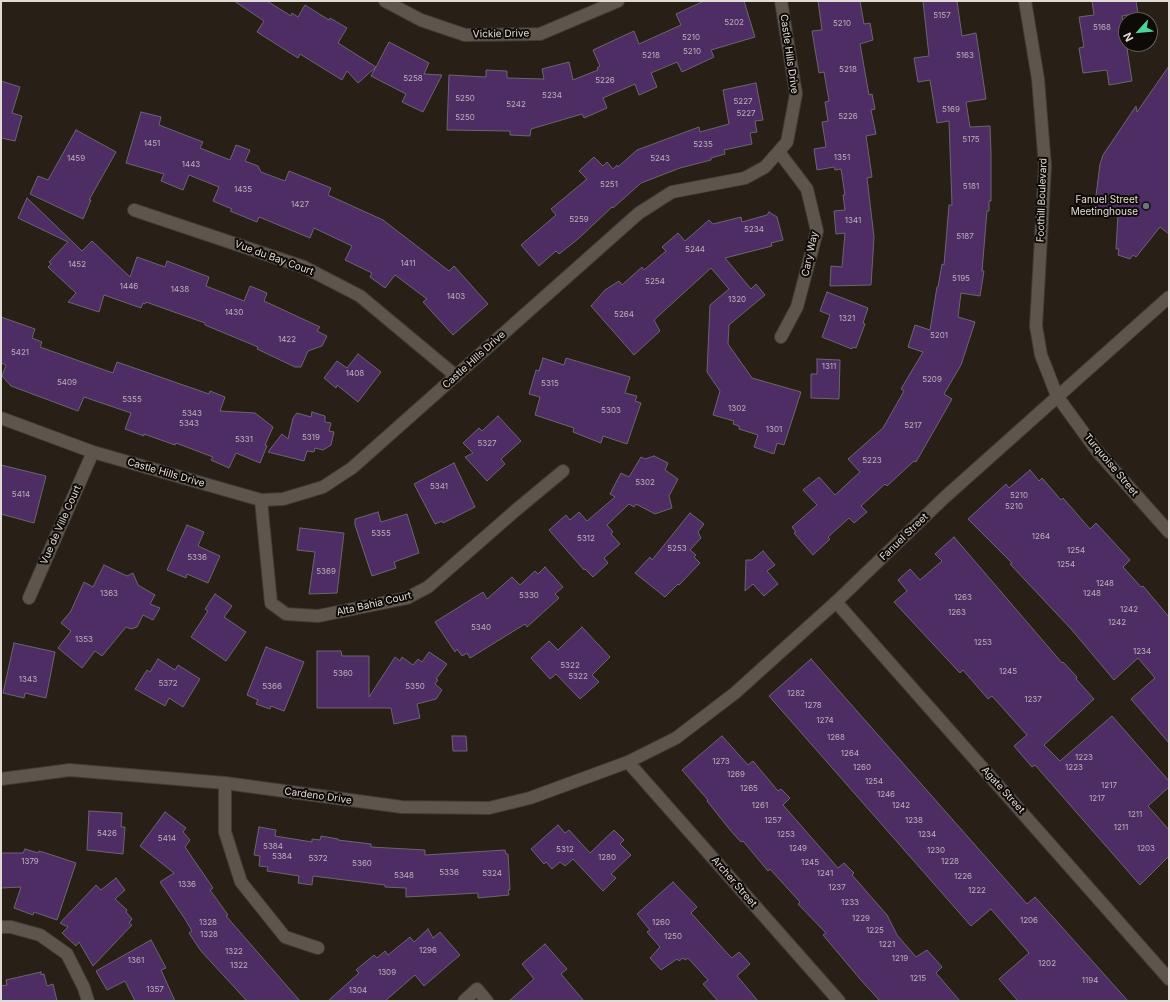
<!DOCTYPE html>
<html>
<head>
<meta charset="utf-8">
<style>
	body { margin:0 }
	#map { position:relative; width:1170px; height:1002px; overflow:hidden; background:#282017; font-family:Inter,sans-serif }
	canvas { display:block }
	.frame { position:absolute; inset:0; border:2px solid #e0dbd5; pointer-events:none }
	.north { position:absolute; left:1118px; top:12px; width:40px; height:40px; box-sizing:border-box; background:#0e0a07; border:1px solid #625e59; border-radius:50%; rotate:243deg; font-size:11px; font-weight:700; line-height:16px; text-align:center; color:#e0dbd5 }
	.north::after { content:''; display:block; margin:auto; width:14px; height:18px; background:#4cd39b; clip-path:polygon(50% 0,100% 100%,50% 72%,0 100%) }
</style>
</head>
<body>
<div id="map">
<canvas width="1170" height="1002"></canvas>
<div class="frame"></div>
<div class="north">N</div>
</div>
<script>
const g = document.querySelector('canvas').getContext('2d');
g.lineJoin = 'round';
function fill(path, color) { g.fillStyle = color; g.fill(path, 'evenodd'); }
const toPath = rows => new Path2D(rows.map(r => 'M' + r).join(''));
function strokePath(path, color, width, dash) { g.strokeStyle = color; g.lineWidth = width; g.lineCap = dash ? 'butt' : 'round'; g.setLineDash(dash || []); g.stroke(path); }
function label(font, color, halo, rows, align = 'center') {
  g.font = font + ' Inter,sans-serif'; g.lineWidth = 4; g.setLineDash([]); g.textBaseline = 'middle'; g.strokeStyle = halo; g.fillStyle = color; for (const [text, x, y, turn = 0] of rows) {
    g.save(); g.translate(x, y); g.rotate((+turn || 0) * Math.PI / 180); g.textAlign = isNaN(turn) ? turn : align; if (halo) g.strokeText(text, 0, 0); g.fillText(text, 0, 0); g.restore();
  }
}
const building = toPath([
	[234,1,267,1,291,16,292,13,298,17,305,5,329,20,330,18,347,28,338,43,376,67,389,42,429,63,424,74,442,75,423,112,402,102,406,94,371,76,376,67,358,83,347,71,342,80,300,54,298,58,257,32,264,21,234,1],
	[704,1,744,1,755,37,711,50,714,57,682,72,677,62,651,73,657,87,639,95,635,84,603,98,607,108,584,118,582,114,531,129,530,136,510,135,510,131,447,130,449,75,486,77,486,70,507,71,507,78,544,79,542,69,569,62,573,80,598,70,597,68,600,66,593,50,634,31,639,44,681,25,676,14,704,1],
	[818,1,860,1,864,24,870,23,873,40,860,44,869,95,872,94,875,109,871,110,876,134,866,136,872,177,867,178,874,237,871,285,830,286,831,266,842,267,845,233,836,234,834,211,845,210,843,195,845,195,841,169,835,170,834,167,817,170,814,149,826,147,822,122,828,121,825,102,829,101,824,72,819,73,812,31,822,30,818,1],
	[923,1,957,1,962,36,976,33,986,99,966,102,970,127,990,126,991,154,991,201,989,201,989,211,987,211,982,271,984,271,980,296,961,293,958,317,975,322,961,365,944,394,952,399,916,462,914,461,887,486,885,484,861,506,867,512,854,523,849,518,828,537,830,539,813,555,794,533,796,532,792,527,817,505,803,490,819,477,835,495,860,472,848,459,883,428,904,391,901,389,923,352,908,347,915,325,930,330,937,287,938,287,942,264,944,265,949,205,952,205,949,121,937,123,930,80,918,82,914,58,929,56,923,1],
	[1092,1,1136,1,1138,13,1122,16,1132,81,1109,85,1107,70,1083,73,1079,48,1084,47,1079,17,1094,15,1092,1],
	[1169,66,1169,234,1160,227,1136,257,1133,255,1130,259,1118,255,1119,249,1116,249,1118,215,1094,212,1100,164,1103,155,1136,106,1137,112,1169,66],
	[1,81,20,87,12,113,22,116,15,141,1,138,1,81],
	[756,83,763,120,755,121,757,132,750,133,752,144,724,150,725,154,711,158,711,160,680,168,641,183,613,208,612,207,578,239,559,254,556,251,539,266,521,245,556,215,551,209,587,179,579,171,594,157,603,166,607,162,613,169,617,165,618,167,637,150,699,127,700,132,729,124,723,90,756,83],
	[141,112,161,117,159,125,203,142,200,148,230,160,236,145,250,150,245,161,258,166,261,172,285,181,289,171,331,188,328,195,383,220,449,271,454,266,488,304,453,335,423,302,427,299,395,275,385,288,370,277,372,273,345,260,352,246,314,228,310,238,259,217,257,222,230,211,232,209,213,201,219,187,189,175,183,190,161,181,164,174,126,163,141,112],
	[76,130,116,152,89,200,91,200,83,219,30,194,38,176,48,180,76,130],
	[27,198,82,251,92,241,130,277,137,257,165,267,167,261,209,277,206,286,244,301,250,286,267,293,264,301,320,327,317,331,327,336,322,346,308,351,301,367,295,367,257,349,258,347,205,325,205,323,146,302,145,304,143,303,141,308,104,295,99,312,68,302,76,293,48,267,51,264,49,262,68,242,18,218,27,198],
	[769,212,777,217,783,240,771,243,772,246,725,258,751,289,756,284,765,295,729,325,728,344,752,378,801,392,784,445,777,443,774,454,754,447,758,435,739,429,739,426,733,424,734,421,713,415,720,391,707,372,710,305,729,289,711,268,654,320,660,331,634,355,591,306,605,290,619,281,622,285,642,267,644,270,666,251,662,247,678,233,685,241,709,220,713,224,741,217,742,222,767,215,769,212],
	[827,292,868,308,863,323,865,324,856,348,853,347,852,349,822,337,830,315,820,311,827,292],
	[1,317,35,329,32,338,42,342,40,347,113,373,117,362,209,394,210,391,225,397,220,411,255,413,273,427,265,445,267,446,260,463,236,453,229,468,211,460,213,457,176,443,175,445,144,434,144,436,125,429,131,413,84,397,78,411,11,386,2,376,6,365,1,363,1,317],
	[358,354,381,372,358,402,337,385,336,388,324,378,337,361,347,368,358,354],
	[543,358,564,365,566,358,630,377,625,393,637,396,635,401,641,403,627,444,603,436,601,443,573,432,574,428,535,415,540,397,529,394,536,370,539,371,543,358],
	[817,359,840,360,839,399,811,398,811,374,817,374,817,359],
	[312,412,325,416,325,422,331,423,329,431,334,432,331,445,323,450,315,448,314,452,307,451,304,461,268,452,282,434,288,439,293,418,297,413,311,417,312,412],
	[498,416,521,441,501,459,505,464,487,481,465,457,473,453,463,443,479,428,482,431,498,416],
	[654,456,668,463,665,470,678,479,669,496,672,508,655,514,636,504,634,507,629,504,607,525,613,532,611,534,620,544,604,558,608,563,593,577,585,569,584,570,549,530,566,515,570,520,579,512,587,521,615,497,610,494,621,473,629,477,641,457,645,459,654,456],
	[454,463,475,507,443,523,442,521,435,524,414,484,454,463],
	[1,465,46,476,34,523,1,514,1,465],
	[1030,470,1039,481,1042,478,1061,500,1063,498,1090,529,1096,523,1130,560,1123,567,1141,587,1143,586,1169,617,1169,743,1131,699,1155,678,1138,658,1114,680,1072,630,1010,564,1012,563,968,519,1006,484,1009,488,1030,470],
	[378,512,381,522,407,514,419,553,394,562,396,568,372,576,355,525,355,519,378,512],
	[690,513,704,524,698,532,701,538,690,550,696,555,694,557,700,563,679,585,678,584,665,597,635,573,650,557,652,560,690,513],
	[187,525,204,532,198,546,220,556,208,583,187,574,186,578,167,570,187,525],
	[300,528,344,533,337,593,309,594,315,552,297,550,300,528],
	[954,537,1062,663,1063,662,1077,677,1076,679,1094,699,1044,745,1060,761,1112,716,1169,781,1169,787,1148,806,1169,830,1169,856,1140,885,1035,765,1032,767,1014,746,1027,735,992,696,988,699,963,670,960,673,894,602,907,591,898,580,910,569,920,580,942,561,935,554,954,537],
	[763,551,775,565,767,571,778,584,764,596,753,584,745,591,746,560,752,560,763,551],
	[104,565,127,576,133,573,138,585,155,595,150,604,160,608,153,620,143,615,137,627,131,629,126,627,102,656,95,651,82,668,58,648,71,631,61,623,71,611,84,582,93,587,104,565],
	[545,567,563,587,555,594,559,598,527,627,525,624,470,658,467,653,462,656,457,649,455,652,435,622,483,592,487,599,512,577,520,585,535,571,538,574,545,567],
	[215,594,232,606,224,617,246,632,226,661,191,637,208,611,205,609,215,594],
	[582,627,610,657,592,675,599,682,580,699,556,674,550,679,531,658,549,641,558,650,582,627],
	[14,643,55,652,46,698,25,693,24,698,3,693,14,643],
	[266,647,304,662,284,711,271,706,270,709,256,704,258,700,247,695,266,647],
	[317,651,341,651,342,656,369,656,369,697,395,657,400,661,402,657,413,665,418,659,422,662,429,652,447,664,436,679,438,680,435,684,442,690,436,699,417,704,420,718,394,724,391,708,317,708,317,651],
	[158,659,175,670,178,665,200,679,183,707,169,698,165,706,135,689,147,670,150,672,158,659],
	[811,659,1027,904,1035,897,1128,1001,1018,1001,999,979,1029,953,991,909,971,926,769,696,811,659],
	[452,736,466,736,467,751,453,751,452,736],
	[722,736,748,765,753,761,778,791,781,789,790,798,783,805,838,868,844,863,854,873,852,875,887,915,897,935,916,957,927,950,942,967,936,973,960,1001,880,1001,860,979,823,935,826,933,798,904,800,902,770,869,768,871,743,841,741,842,731,831,707,801,708,800,682,770,722,736],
	[89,811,122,813,121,827,125,827,123,854,87,850,89,811],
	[165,812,186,828,183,832,190,840,185,847,213,888,210,890,228,915,226,916,300,1001,247,1001,201,951,189,933,192,931,185,919,160,882,174,873,140,846,165,812],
	[558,825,565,833,569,830,590,853,614,830,624,840,620,844,631,855,611,874,616,878,603,891,573,859,565,866,560,862,552,869,546,862,544,864,531,849,558,825],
	[259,827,276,830,275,836,312,842,312,839,320,840,321,836,338,839,338,840,371,844,371,847,425,850,425,855,505,850,506,854,508,854,510,890,508,890,509,895,478,898,478,893,406,897,406,888,385,887,385,885,313,876,312,885,298,883,299,876,267,871,268,867,259,866,260,856,254,855,259,827],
	[25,849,38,853,39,851,52,855,76,863,57,920,34,912,33,915,14,908,21,887,1,888,1,853,23,853,25,849],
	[116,878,125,890,115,899,127,910,126,912,132,919,129,923,132,925,93,966,79,942,76,946,62,933,68,927,60,923,96,885,101,890,116,878],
	[673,882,697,907,691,913,726,952,732,958,739,952,750,964,737,976,758,1001,718,1001,703,984,708,980,688,958,685,960,683,958,679,961,677,959,661,970,650,958,660,947,647,932,650,930,637,914,673,882],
	[428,929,433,938,440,932,460,955,424,986,415,975,385,1001,328,1001,359,973,356,970,374,955,377,958,385,951,388,955,410,937,414,942,428,929],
	[151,940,166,968,161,970,175,1001,135,1001,125,981,107,990,96,971,151,940],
	[545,944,567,969,561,974,584,1001,509,1001,534,979,522,964,545,944],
	[41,972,41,975,44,974,47,986,53,984,57,1001,1,1001,1,986,7,985,6,980,41,972]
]);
fill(building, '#4e2d65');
strokePath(building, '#6b6570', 1);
const street = toPath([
	[385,1,421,20,465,35,540,34,618,1],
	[779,152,807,189,817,231,797,307,781,337],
	[134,210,304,267,360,296,456,376],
	[1,418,93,452,261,500,283,499,323,487,352,468,639,213,672,192,745,178,765,167,787,142,796,94,781,1],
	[261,500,271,603,286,614,318,616,407,598,428,587,516,510,563,471],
	[29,598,93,452],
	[836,602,1169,979],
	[628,762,839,1001],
	[225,783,225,832,241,882,285,937,318,948],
	[1,927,11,927,40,935,67,954,84,988,88,1001],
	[464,1001,477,989,487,1001]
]);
const secondary = toPath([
	[1025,1,1038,79,1045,166,1036,326,1041,355,1057,396,1097,451,1169,532],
	[1,779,70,770,225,783,402,807,489,808,530,798,628,762,676,738,735,693,836,602,944,498,1169,297]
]);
strokePath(street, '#423c36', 14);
strokePath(secondary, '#423c36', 14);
strokePath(street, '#5e564c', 12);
strokePath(secondary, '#5e564c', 12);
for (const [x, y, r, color] of [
	[1146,206,4,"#6b7280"]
]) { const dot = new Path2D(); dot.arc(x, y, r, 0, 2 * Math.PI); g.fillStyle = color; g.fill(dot); strokePath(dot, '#0e0a07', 1.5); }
label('8px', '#bcb0b9', null, [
	["5157",942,16],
	["5202",734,23],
	["5210",842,24],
	["5168",1102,28],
	["5210",691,38],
	["5210",692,52],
	["5218",651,56],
	["5163",965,56],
	["5218",848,70],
	["5258",413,79],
	["5226",605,81],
	["5234",552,96],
	["5250",465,99],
	["5227",743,102],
	["5242",516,105],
	["5169",951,110],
	["5227",746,114],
	["5226",848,117],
	["5250",465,118],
	["5175",971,140],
	["1451",152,144],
	["5235",703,145],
	["1351",842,158],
	["1459",76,159],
	["5243",660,159],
	["1443",191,165],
	["5251",609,185],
	["5181",971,187],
	["1435",243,190],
	["1427",300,205],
	["5259",579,220],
	["1341",853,221],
	["5234",754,230],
	["5187",965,237],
	["5244",695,250],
	["1411",408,264],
	["1452",77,265],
	["5195",961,279],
	["5254",655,282],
	["1446",129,287],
	["1438",180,290],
	["1403",456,297],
	["1320",737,300],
	["1430",234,313],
	["5264",624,315],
	["1321",847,319],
	["5201",939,336],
	["1422",287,340],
	["5421",20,353],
	["1311",829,367],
	["1408",355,374],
	["5209",932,380],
	["5409",67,383],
	["5315",550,384],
	["5355",132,400],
	["1302",737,409],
	["5303",611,411],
	["5343",192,414],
	["5343",189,424],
	["5217",913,426],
	["1301",774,430],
	["5319",311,438],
	["5331",244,440],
	["5327",487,444],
	["5223",872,461],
	["5302",645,483],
	["5341",439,487],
	["5414",21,495],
	["5210",1019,496],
	["5210",1014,507],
	["5355",381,534],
	["1264",1041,537],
	["5312",586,539],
	["5253",677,549],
	["1254",1076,551],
	["5336",197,558],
	["1254",1066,565],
	["5369",326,572],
	["1248",1105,584],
	["1363",109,594],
	["1248",1092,594],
	["5330",529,596],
	["1263",963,598],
	["1242",1129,610],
	["1263",957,613],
	["1242",1117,623],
	["5340",481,628],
	["1353",84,640],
	["1253",983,643],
	["1234",1142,652],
	["5322",570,666],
	["1245",1008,672],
	["5360",343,674],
	["5322",578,677],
	["1343",28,680],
	["5372",168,684],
	["5366",272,687],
	["5350",415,687],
	["1282",796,694],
	["1237",1033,700],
	["1278",813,706],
	["1274",825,721],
	["1268",836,738],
	["1264",850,754],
	["1223",1084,758],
	["1273",721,762],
	["1260",862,768],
	["1223",1074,768],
	["1269",736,775],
	["1254",874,782],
	["1217",1109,786],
	["1265",749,789],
	["1246",886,795],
	["1217",1097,799],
	["1261",760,806],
	["1242",901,806],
	["1211",1135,815],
	["1257",773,821],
	["1238",914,821],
	["1211",1121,828],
	["5426",107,834],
	["1253",786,835],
	["1234",927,835],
	["5414",167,839],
	["5384",273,847],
	["1249",798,849],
	["1203",1146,849],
	["5312",565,850],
	["1230",936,851],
	["5384",282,857],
	["1280",607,858],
	["5372",318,859],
	["1379",30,862],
	["1228",950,862],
	["1245",810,863],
	["5360",362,864],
	["5336",449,873],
	["5324",492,874],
	["1241",825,874],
	["5348",404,876],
	["1226",963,877],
	["1336",187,885],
	["1237",837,888],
	["1222",977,891],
	["1233",850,903],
	["1229",861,919],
	["1206",1029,921],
	["1328",208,923],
	["1260",661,923],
	["1225",875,931],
	["1328",209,935],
	["1250",673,937],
	["1221",887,945],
	["1296",428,951],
	["1322",234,952],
	["1219",900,959],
	["1361",136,961],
	["1202",1047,964],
	["1322",239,966],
	["1309",387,973],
	["1215",918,979],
	["1194",1090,981],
	["1357",155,990],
	["1304",358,991]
]);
label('10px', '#e0dbd5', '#0e0a07', [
	["Vickie Drive",501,34,-1],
	["Castle Hills Drive",789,54,82],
	["Foothill Boulevard",1042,200,-88],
	["Cary Way",810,254,-78],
	["Vue du Bay Court",274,258,20],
	["Castle Hills Drive",474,360,-42],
	["Turquoise Street",1111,465,50],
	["Castle Hills Drive",166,473,16],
	["Vue de Ville Court",61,525,-66],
	["Fanuel Street",904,537,-44],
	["Alta Bahia Court",374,604,-13],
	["Agate Street",1003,790,48],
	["Cardeno Drive",318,796,8],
	["Archer Street",734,882,49]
]);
label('10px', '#e0dbd5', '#0e0a07', [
	["Fanuel Street",1138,200],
	["Meetinghouse",1138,212]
], 'right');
</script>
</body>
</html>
